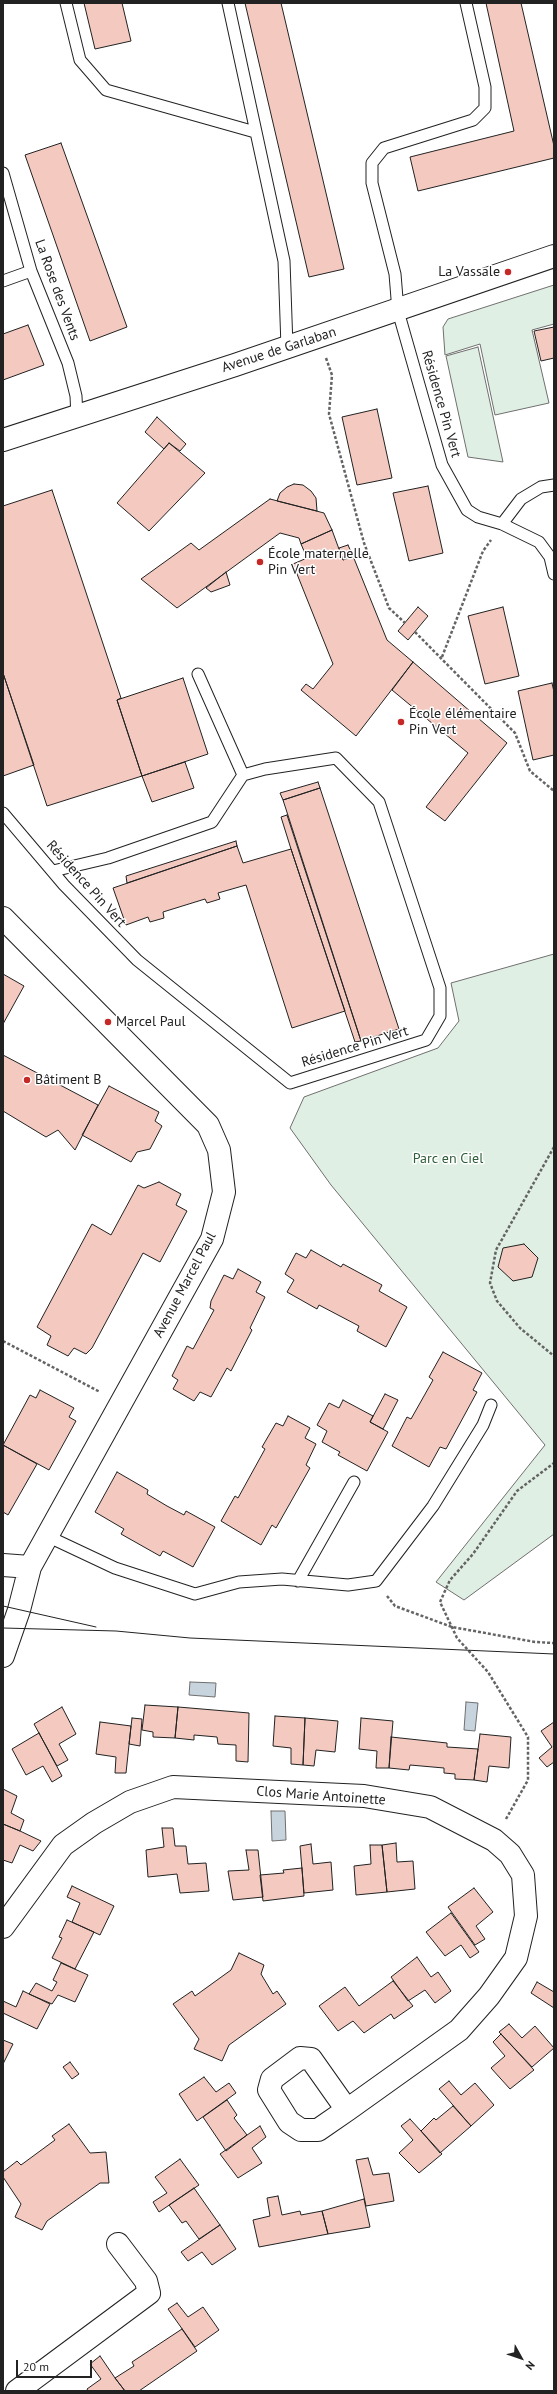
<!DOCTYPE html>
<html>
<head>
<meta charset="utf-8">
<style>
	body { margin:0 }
	#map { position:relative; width:557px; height:2394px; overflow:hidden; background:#fff; font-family:"PT Sans",sans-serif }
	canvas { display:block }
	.frame { position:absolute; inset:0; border:4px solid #222; pointer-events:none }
	.north { position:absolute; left:501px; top:2338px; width:40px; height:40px; -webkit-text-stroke:3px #fff; paint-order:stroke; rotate:130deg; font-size:11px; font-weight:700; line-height:16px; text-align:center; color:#222 }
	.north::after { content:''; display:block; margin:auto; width:14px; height:18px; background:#222; clip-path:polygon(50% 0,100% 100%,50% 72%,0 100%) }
	.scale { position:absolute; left:16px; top:2360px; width:76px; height:18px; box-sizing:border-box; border:2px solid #222; border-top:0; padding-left:5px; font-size:12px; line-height:14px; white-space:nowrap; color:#222; -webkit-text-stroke:3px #fff; paint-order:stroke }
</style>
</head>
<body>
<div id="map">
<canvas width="557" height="2394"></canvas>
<div class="frame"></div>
<div class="north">N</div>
<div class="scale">20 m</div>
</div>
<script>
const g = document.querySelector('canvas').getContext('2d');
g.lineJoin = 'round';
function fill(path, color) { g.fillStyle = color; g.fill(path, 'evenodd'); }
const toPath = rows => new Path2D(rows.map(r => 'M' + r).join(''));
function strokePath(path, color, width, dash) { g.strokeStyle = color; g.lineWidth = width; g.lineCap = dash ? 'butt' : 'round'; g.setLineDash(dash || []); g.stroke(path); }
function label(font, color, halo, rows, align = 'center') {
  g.font = font + ' "PT Sans",sans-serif'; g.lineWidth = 3; g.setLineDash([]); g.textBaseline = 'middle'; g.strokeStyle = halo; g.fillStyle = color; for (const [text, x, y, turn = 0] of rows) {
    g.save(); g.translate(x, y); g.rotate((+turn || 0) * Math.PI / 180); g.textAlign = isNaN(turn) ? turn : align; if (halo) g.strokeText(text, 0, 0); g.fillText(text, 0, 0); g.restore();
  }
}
const green = toPath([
	[554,285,554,324,532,330,549,403,495,415,480,344,445,355,443,327,448,319,554,285],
	[478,347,503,462,468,457,446,356,478,347],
	[554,954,554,1534,464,1600,436,1582,545,1445,331,1185,290,1128,304,1097,438,1048,459,1021,451,983,554,954]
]);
fill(green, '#e0efe3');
strokePath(green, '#6f6f6f', 1);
const water = toPath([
	[190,1682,216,1683,215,1697,189,1695,190,1682],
	[466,1702,478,1703,475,1731,464,1730,466,1702],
	[271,1811,285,1811,286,1840,272,1841,271,1811]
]);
fill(water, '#c7d3dd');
strokePath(water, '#6f6f6f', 1);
const building = toPath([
	[84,3,122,3,131,41,95,49,84,3],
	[245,3,281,3,344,269,309,277,245,3],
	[486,3,521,3,554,146,554,158,418,191,410,157,514,131,486,3],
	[61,143,127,327,90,341,25,155,61,143],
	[28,325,44,365,3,380,3,334,28,325],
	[554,327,554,358,541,361,534,331,554,327],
	[377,409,392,478,357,485,342,417,377,409],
	[157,417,186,444,180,451,169,443,164,449,145,432,157,417],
	[169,443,205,473,149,531,117,503,169,443],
	[294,484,303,485,311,491,316,498,317,511,277,501,280,493,287,487,294,484],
	[428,486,443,553,409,561,393,493,428,486],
	[52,490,121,698,117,700,142,776,47,806,3,673,3,506,52,490],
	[270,499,324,513,332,530,301,544,299,538,280,533,177,608,141,579,191,543,199,550,270,499],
	[332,530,343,560,353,556,387,640,413,662,356,736,301,690,306,684,313,689,333,664,293,564,307,558,301,544,332,530],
	[348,545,353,556,343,560,339,548,348,545],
	[226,572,230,585,211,592,206,588,226,572],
	[418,607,428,616,408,640,398,631,418,607],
	[503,607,519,676,485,684,468,616,503,607],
	[413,662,507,743,445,821,426,807,468,753,392,690,413,662],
	[3,673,34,765,3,776,3,673],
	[183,678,208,754,142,776,117,700,183,678],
	[552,683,554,692,554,755,533,760,518,691,552,683],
	[185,762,194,788,152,802,142,776,185,762],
	[318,782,320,788,283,800,280,793,318,782],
	[320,788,399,1029,361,1041,283,800,320,788],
	[287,815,361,1041,355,1042,291,849,281,817,287,815],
	[236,841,237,846,127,883,126,876,236,841],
	[237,846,243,863,291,849,345,1011,292,1028,246,885,218,893,220,899,207,903,205,899,163,912,164,918,150,922,148,917,126,925,113,888,237,846],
	[3,974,24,986,3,1024,3,974],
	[3,1055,98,1105,75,1150,58,1130,46,1137,3,1111,3,1055],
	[109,1086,159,1112,155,1121,162,1126,150,1149,137,1152,131,1162,82,1135,109,1086],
	[159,1182,181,1194,176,1205,187,1211,160,1262,143,1253,92,1348,86,1354,74,1348,68,1356,47,1345,51,1336,37,1327,92,1224,111,1235,138,1185,144,1188,159,1182],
	[524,1244,538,1258,532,1277,513,1281,498,1267,503,1248,524,1244],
	[311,1250,341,1267,343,1264,382,1285,379,1291,407,1307,386,1347,357,1331,359,1326,319,1305,317,1309,287,1292,294,1280,285,1274,296,1253,306,1258,311,1250],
	[238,1269,261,1282,256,1292,265,1297,250,1328,252,1330,231,1371,227,1368,211,1397,200,1392,194,1401,173,1389,178,1380,172,1376,187,1346,193,1349,214,1310,210,1308,211,1301,224,1275,233,1279,238,1269],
	[443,1352,482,1373,473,1390,477,1392,446,1449,440,1447,429,1467,392,1446,407,1417,411,1419,433,1380,429,1377,443,1352],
	[40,1390,74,1408,69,1417,76,1421,49,1470,3,1445,30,1395,36,1398,40,1390],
	[385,1394,398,1400,383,1429,370,1422,385,1394],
	[343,1400,373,1416,370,1422,388,1432,367,1471,338,1455,340,1452,322,1442,327,1431,317,1425,329,1403,339,1408,343,1400],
	[288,1416,310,1428,305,1438,316,1444,306,1465,310,1468,276,1528,272,1525,261,1545,221,1521,235,1496,238,1498,265,1449,262,1447,276,1423,283,1426,288,1416],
	[3,1445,37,1464,8,1515,3,1512,3,1445],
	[117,1472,148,1490,147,1494,167,1506,184,1515,186,1511,215,1527,193,1567,163,1551,160,1556,121,1534,124,1529,95,1512,117,1472],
	[145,1705,178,1707,175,1738,153,1737,153,1732,142,1730,145,1705],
	[62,1707,76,1734,59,1744,68,1760,57,1766,34,1724,62,1707],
	[178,1707,249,1713,248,1762,236,1761,236,1745,218,1744,217,1737,194,1735,194,1740,175,1738,178,1707],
	[275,1716,305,1718,303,1765,291,1764,291,1748,273,1746,275,1716],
	[132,1718,142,1719,140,1746,129,1744,132,1718],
	[305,1718,338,1721,335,1752,316,1750,314,1766,303,1765,305,1718],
	[361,1718,393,1721,389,1768,376,1768,377,1751,359,1749,361,1718],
	[100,1722,131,1726,126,1773,115,1773,116,1757,96,1754,100,1722],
	[554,1722,554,1762,547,1767,539,1758,552,1747,541,1731,554,1722],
	[39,1733,62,1776,52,1782,43,1766,26,1775,12,1749,39,1733],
	[480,1734,511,1737,509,1768,489,1766,487,1782,474,1780,480,1734],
	[391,1737,447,1743,447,1747,478,1749,474,1780,455,1779,455,1774,444,1773,444,1768,410,1765,409,1770,389,1768,391,1737],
	[3,1789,17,1796,11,1813,24,1820,20,1831,3,1824,3,1789],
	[3,1824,20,1831,41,1841,33,1851,20,1845,12,1863,3,1860,3,1824],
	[162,1828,173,1828,175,1846,186,1846,188,1864,206,1863,209,1891,180,1893,177,1874,148,1877,146,1850,164,1847,162,1828],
	[396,1843,397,1862,413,1861,415,1889,387,1892,382,1845,396,1843],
	[311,1844,313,1864,331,1862,333,1890,304,1893,300,1846,311,1844],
	[370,1845,382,1845,387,1892,356,1895,354,1866,371,1864,370,1845],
	[246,1850,258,1850,263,1897,233,1900,228,1871,249,1870,246,1850],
	[302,1868,304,1896,263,1901,260,1875,284,1873,283,1870,302,1868],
	[72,1886,114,1906,100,1935,72,1922,80,1903,67,1897,72,1886],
	[474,1888,493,1912,476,1926,485,1939,475,1945,448,1907,474,1888],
	[451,1913,479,1952,470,1958,461,1945,445,1956,426,1932,451,1913],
	[67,1920,94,1932,75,1969,52,1958,62,1938,59,1937,67,1920],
	[239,1953,264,1965,261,1974,273,1994,277,1991,286,2004,229,2045,222,2061,194,2049,199,2039,173,2004,192,1991,195,1996,231,1970,239,1953],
	[417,1957,431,1977,438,1972,451,1991,435,2003,425,1990,408,2001,391,1977,417,1957],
	[61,1963,88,1975,75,2002,58,1995,52,2004,29,1994,36,1983,52,1991,57,1982,53,1980,61,1963],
	[393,1981,413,2006,394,2019,391,2014,364,2033,353,2021,338,2031,319,2006,345,1987,359,2006,393,1981],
	[537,1982,554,1992,554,2008,531,1993,537,1982],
	[23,1991,50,2004,37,2029,3,2013,3,2001,16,2007,23,1991],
	[509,2024,522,2038,535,2026,554,2048,532,2067,499,2032,509,2024],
	[501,2034,534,2070,510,2089,491,2068,505,2056,493,2042,501,2034],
	[3,2040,13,2044,3,2064,3,2040],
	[70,2062,79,2074,72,2079,63,2067,70,2062],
	[204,2077,216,2092,229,2083,236,2093,197,2121,179,2094,204,2077],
	[449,2081,461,2095,475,2083,494,2105,471,2126,439,2089,449,2081],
	[227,2100,237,2115,234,2118,247,2135,226,2151,203,2117,227,2100],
	[453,2106,471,2126,440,2153,421,2131,434,2118,436,2120,453,2106],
	[410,2119,442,2154,419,2173,399,2153,413,2140,401,2126,410,2119],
	[69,2124,90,2153,106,2152,109,2183,100,2183,47,2221,42,2230,15,2217,21,2204,3,2177,3,2172,17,2161,21,2165,55,2140,52,2136,69,2124],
	[260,2126,266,2137,252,2148,262,2163,238,2178,220,2154,260,2126],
	[368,2158,373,2175,389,2173,394,2201,366,2206,356,2160,368,2158],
	[180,2159,199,2185,159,2212,153,2202,167,2193,155,2177,180,2159],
	[194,2188,220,2225,199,2239,186,2221,182,2223,169,2205,194,2188],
	[278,2196,282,2215,300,2211,301,2215,322,2211,328,2234,259,2247,253,2220,270,2216,267,2198,278,2196],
	[364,2199,370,2227,328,2234,322,2211,364,2199],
	[220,2225,236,2249,212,2265,202,2252,188,2261,181,2252,220,2225],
	[177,2303,188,2317,203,2307,219,2330,195,2347,168,2309,177,2303],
	[182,2329,197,2351,139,2391,125,2391,115,2378,134,2366,132,2362,182,2329],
	[100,2356,115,2378,125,2391,88,2391,87,2389,101,2379,90,2364,100,2356]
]);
fill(building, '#f3c9c0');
strokePath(building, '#222', 1);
const service = toPath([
	[66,3,80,60,106,90,255,132],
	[228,3,284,261,287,347],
	[466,3,485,87,485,108,473,120,384,148,372,163,372,183,395,274,398,311,442,465,467,510,478,517,502,524,539,542,550,557,554,574],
	[3,173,31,271,68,363,76,396,77,418],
	[3,281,31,271],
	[502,524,521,499,541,487,554,485],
	[3,813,64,885,137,960,290,1083,426,1040,440,1016,440,988,379,802,336,758,265,769,243,775,198,674],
	[53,871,108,858,212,822,243,775],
	[47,1536,115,1568,195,1594,239,1582,282,1579,348,1585,376,1581,433,1506,483,1425,491,1405],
	[298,1581,354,1482]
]);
const minor = toPath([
	[3,918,208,1125,219,1150,224,1192,212,1239,30,1567,19,1610,3,1656],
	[3,1565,30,1567],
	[3,1927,63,1845,94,1823,130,1802,173,1787,364,1796,430,1807,494,1840,510,1854,523,1875,526,1916,516,1958,489,1996,459,2030,347,2110,318,2130,301,2130,289,2122,269,2090,272,2079,300,2058,311,2059,347,2110],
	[17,2391,149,2293,146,2281,118,2244]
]);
const secondary = toPath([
	[3,440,235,365,554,256]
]);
strokePath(service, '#222', 13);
strokePath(minor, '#222', 24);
strokePath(secondary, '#222', 24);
strokePath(toPath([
	[326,358,332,375,329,414,364,543,389,608,405,623],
	[415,632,515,733,530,771,554,791],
	[442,657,483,551,491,540],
	[554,1147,496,1250,490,1283,497,1301,520,1328,554,1356],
	[3,1341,100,1392],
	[387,1596,395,1606,452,1627,535,1642,554,1643],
	[506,1819,528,1780,528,1737,488,1672,457,1638,440,1602,450,1580,473,1554,517,1491,554,1463]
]), '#646464', 2.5, [3, 2]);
strokePath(service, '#fff', 11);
strokePath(minor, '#fff', 22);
strokePath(secondary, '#fff', 22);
strokePath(toPath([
	[3,1606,96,1627],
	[3,1628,116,1631,190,1638,554,1654]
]), '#222', 1);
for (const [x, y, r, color] of [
	[508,272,4,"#c62828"],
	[260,562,4,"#c62828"],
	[401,722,4,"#c62828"],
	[108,1022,4,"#c62828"],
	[27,1080,4,"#c62828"]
]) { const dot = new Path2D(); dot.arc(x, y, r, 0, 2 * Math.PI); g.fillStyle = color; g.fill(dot); strokePath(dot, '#fff', 1.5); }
label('14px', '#222', '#fff', [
	["La Vassale",500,272,"right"],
	["École maternelle",268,554],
	["Pin Vert",268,570],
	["École élémentaire",409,714],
	["Pin Vert",409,730],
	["Marcel Paul",116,1022],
	["Bâtiment B",35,1080]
], 'left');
label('14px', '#222', '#fff', [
	["La Rose des Vents",57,290,70],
	["Avenue de Garlaban",279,350,-18],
	["Résidence Pin Vert",441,404,74],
	["Résidence Pin Vert",86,884,48],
	["Résidence Pin Vert",355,1047,-17],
	["Avenue Marcel Paul",185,1285,-62],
	["Clos Marie Antoinette",321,1796,4]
]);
label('14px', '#2f5e38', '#fff', [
	["Parc en Ciel",448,1159]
]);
</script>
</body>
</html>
